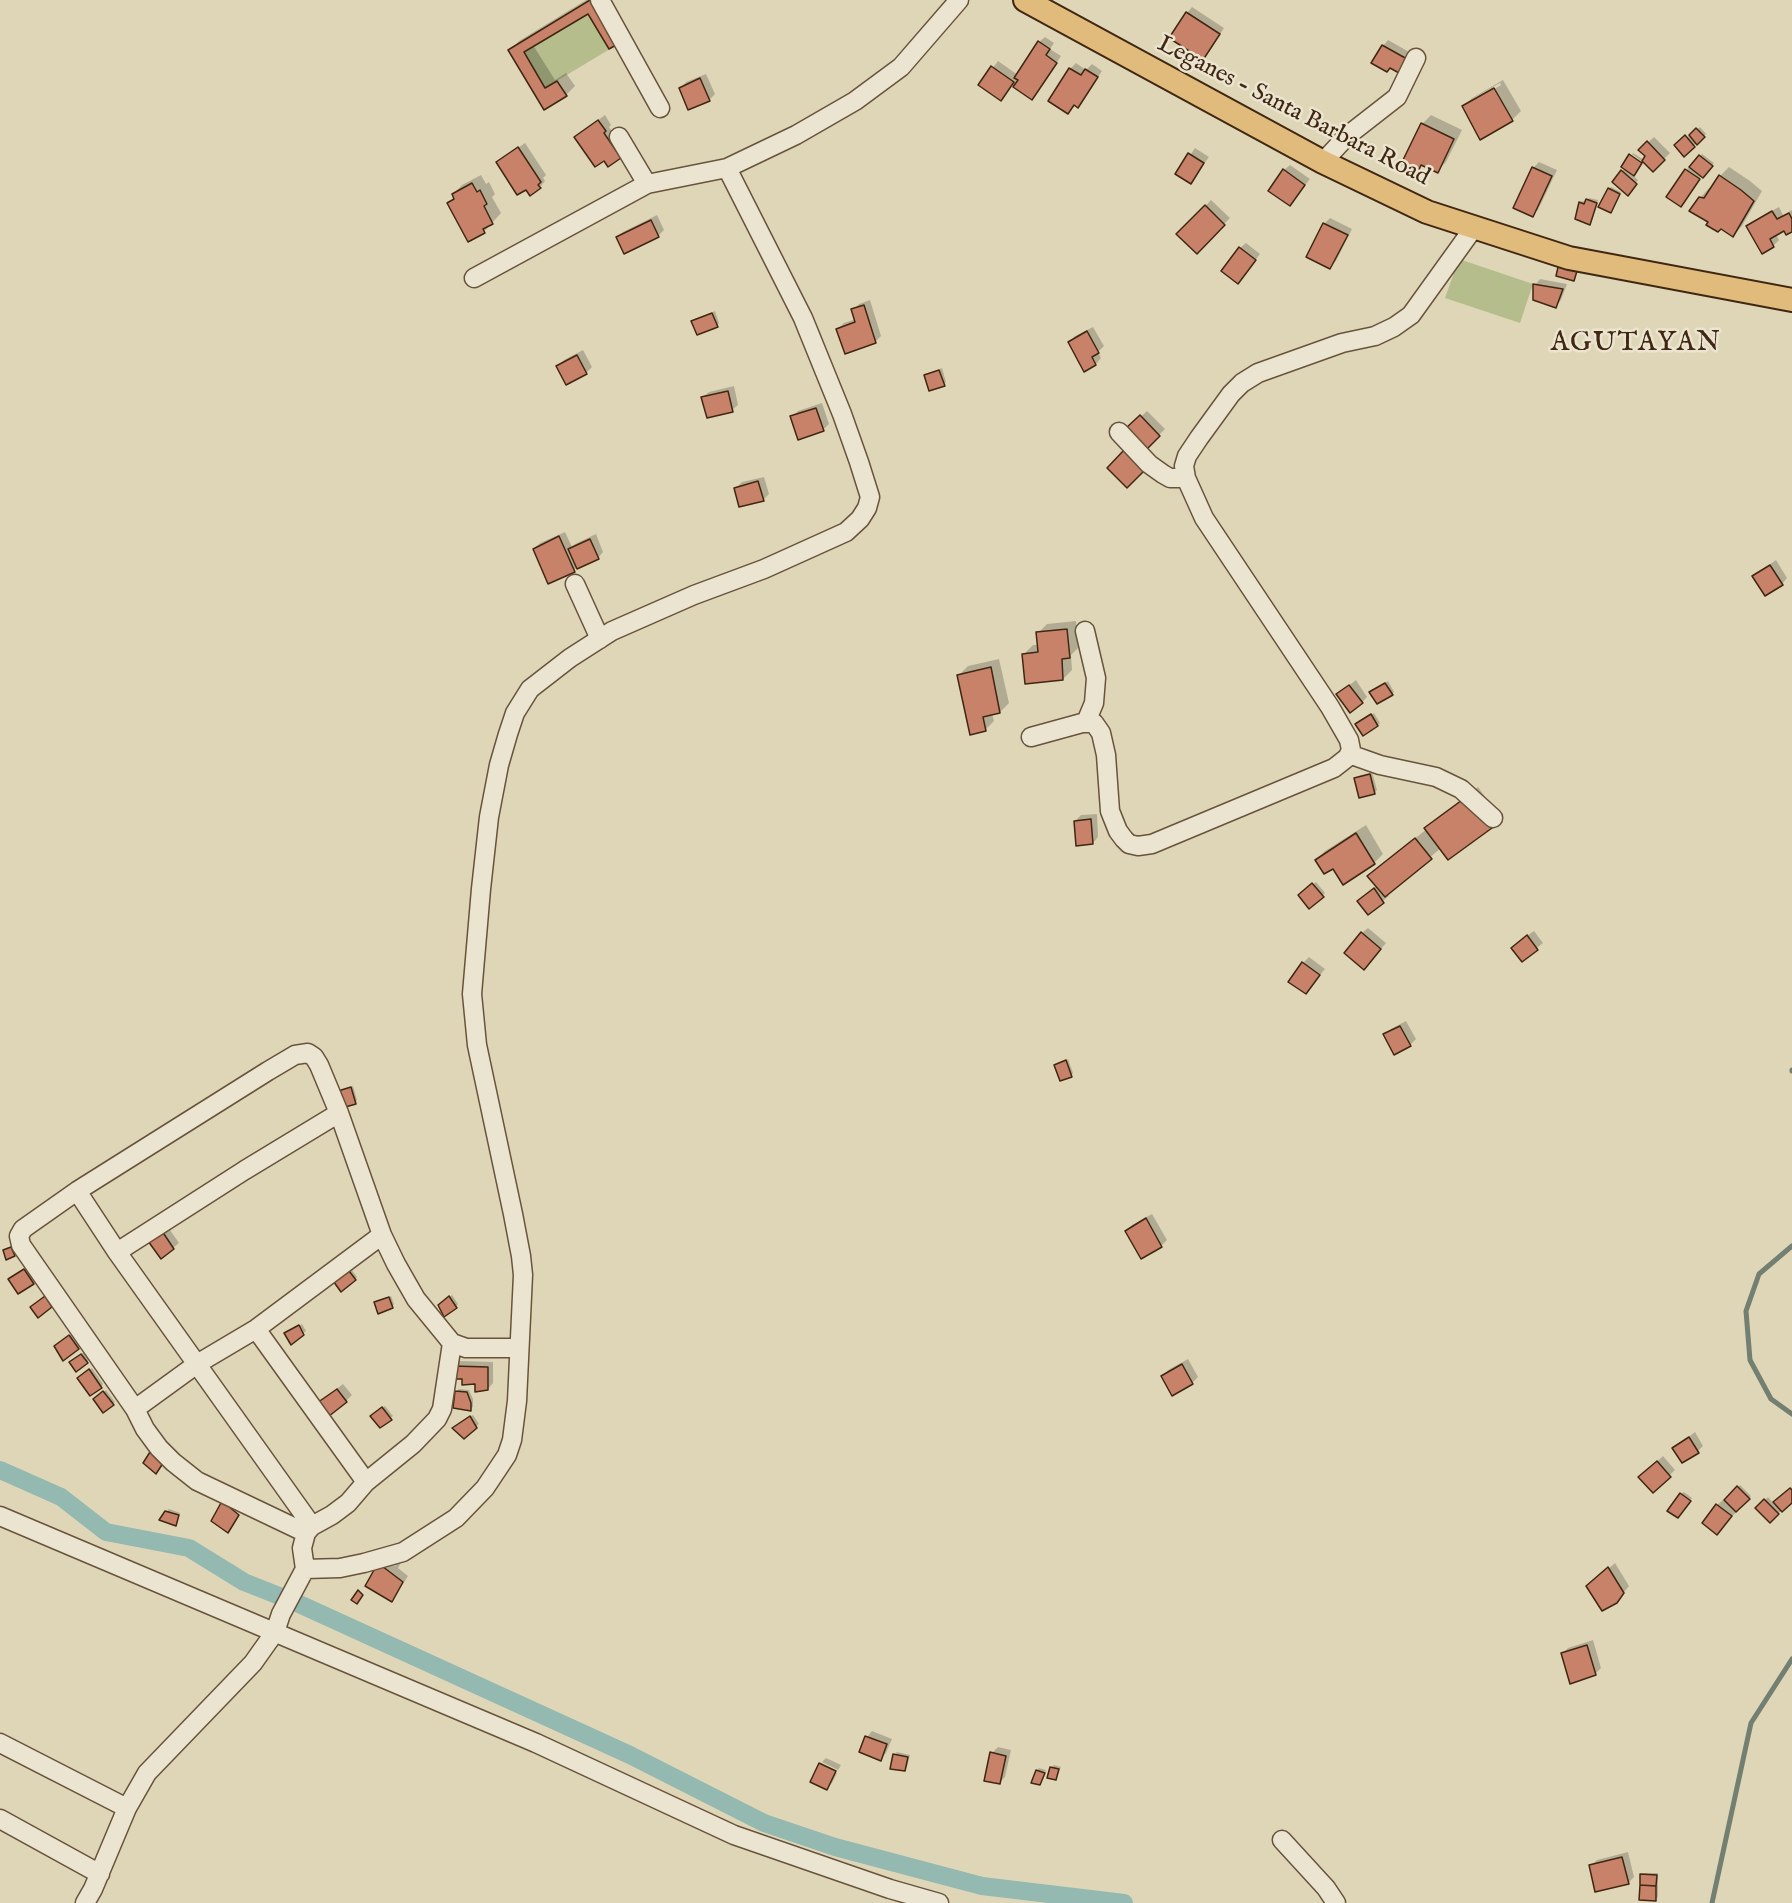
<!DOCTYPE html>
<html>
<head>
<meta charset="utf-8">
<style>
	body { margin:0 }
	canvas { display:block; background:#dfd6b8 }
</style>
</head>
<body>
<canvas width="1792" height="1903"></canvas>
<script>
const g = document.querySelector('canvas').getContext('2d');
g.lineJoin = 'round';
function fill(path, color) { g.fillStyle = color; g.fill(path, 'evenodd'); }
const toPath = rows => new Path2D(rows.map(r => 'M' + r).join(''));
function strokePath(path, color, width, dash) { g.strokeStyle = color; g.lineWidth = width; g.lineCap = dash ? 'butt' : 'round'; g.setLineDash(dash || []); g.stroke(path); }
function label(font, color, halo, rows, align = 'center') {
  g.font = font + ' "IM FELL English",serif'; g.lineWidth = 5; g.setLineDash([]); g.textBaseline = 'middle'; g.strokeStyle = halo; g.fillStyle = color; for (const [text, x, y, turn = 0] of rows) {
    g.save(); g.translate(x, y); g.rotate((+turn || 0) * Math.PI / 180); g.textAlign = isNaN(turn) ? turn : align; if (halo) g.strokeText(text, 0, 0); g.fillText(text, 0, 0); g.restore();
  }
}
fill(toPath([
	[590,0,594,0,620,43,545,88,508,50],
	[1459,259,1533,284,1520,323,1445,298]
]), '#b5bd8d');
fill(toPath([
	[586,0,608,0,533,45,555,80,566,73,575,86,566,95,544,108,510,50,519,41],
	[1192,7,1224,28,1209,52,1203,58,1187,13],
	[1045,37,1054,43,1050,49,1061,56,1038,92,1032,98,1012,85,1001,99,980,85,998,61,1018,75,1039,42],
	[1388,40,1411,53,1404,65,1383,46],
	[1076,63,1086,70,1092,64,1102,71,1083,100,1077,106,1075,104,1068,112,1070,69],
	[706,74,715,94,709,100,681,88,686,82],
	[1503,80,1521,111,1512,120,1464,107,1472,98],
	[1500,83,1501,85,1472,102,1472,99],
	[605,115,611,125,609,127,626,151,620,157,576,137],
	[1431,115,1462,130,1446,162,1437,171,1423,164,1417,170,1422,124],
	[1700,127,1706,134,1684,155,1676,146],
	[1654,137,1670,153,1653,170,1632,154,1633,153,1644,160,1647,156,1640,150],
	[525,143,546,175,543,178,545,181,540,187,498,162],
	[1195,148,1209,157,1190,182,1177,174],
	[1702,154,1714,163,1702,175,1686,199,1668,197,1686,170],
	[1539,162,1557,170,1538,210,1532,215,1533,168],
	[1290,165,1310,179,1290,204,1284,170],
	[1729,167,1750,181,1762,191,1742,226,1733,235,1710,222,1700,198,1709,188,1712,189,1720,176],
	[1625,168,1636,172,1632,175,1638,180,1630,191,1622,171],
	[481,175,486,184,489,182,495,194,492,197,501,213,484,232,449,203,455,197,453,194,462,185],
	[1611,187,1621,192,1613,209,1609,189],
	[1589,198,1598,200,1592,220,1590,223,1580,203,1582,201,1586,202],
	[1211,200,1230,218,1197,252,1179,234],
	[1779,207,1783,215,1792,210,1792,230,1784,229,1776,234,1779,240,1773,246,1762,252,1748,226,1754,221],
	[657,215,664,230,658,236,618,237,623,232],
	[1330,218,1352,229,1336,261,1330,267,1324,224],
	[1246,243,1260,254,1243,276,1240,248],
	[1540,279,1567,284,1561,300,1556,306,1535,285],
	[870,300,881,336,875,342,838,329,844,323,856,319,853,310,859,304],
	[715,311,719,323,717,326,693,321],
	[1093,327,1104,346,1098,352,1101,358,1096,364,1085,370,1070,342,1075,336],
	[583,350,592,367,586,373,558,366,564,360],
	[942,368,946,382,944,384,925,376],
	[734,386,738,405,732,410,703,397,709,392],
	[822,403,829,424,823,430,792,417,798,411],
	[1147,411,1165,429,1147,447,1129,428],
	[764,477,769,494,763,500,736,488,742,482],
	[565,532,572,547,575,544,596,534,603,552,598,558,577,567,574,571,534,549,540,543],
	[1776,560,1787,578,1782,584,1754,576],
	[1076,621,1078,648,1071,655,1072,670,1063,679,1024,654,1033,645,1039,645,1038,633,1047,624],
	[999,659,1009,703,1000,712,992,714,994,721,985,730,959,675,968,666],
	[1356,680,1367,697,1362,702,1338,694],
	[1388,681,1394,692,1392,694,1374,690],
	[1374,713,1380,723,1378,725,1360,722],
	[1372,772,1377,790,1374,793,1355,779,1358,776],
	[1478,787,1500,818,1491,827,1448,858,1441,848,1387,893,1389,896,1368,913,1365,895,1377,886,1378,867,1427,829,1435,819],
	[1097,814,1098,837,1093,843,1075,821,1081,815],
	[1366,825,1383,854,1374,863,1344,882,1334,867,1316,860,1325,851],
	[1316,882,1325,893,1309,907,1300,896],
	[1368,928,1386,943,1370,962,1362,933],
	[1534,931,1543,943,1522,960,1518,942],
	[1309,957,1325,969,1306,992,1303,963],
	[1406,1021,1416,1039,1410,1045,1385,1035,1391,1029],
	[1068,1059,1073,1073,1071,1076,1056,1065],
	[353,1086,357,1100,355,1103,340,1091],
	[1152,1214,1167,1240,1161,1246,1126,1231,1132,1225],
	[168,1227,179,1243,173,1248,150,1241],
	[349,1266,357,1277,355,1279,335,1276],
	[27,1267,35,1281,33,1283,13,1277],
	[452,1295,458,1304,456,1307,442,1302],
	[391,1296,394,1304,392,1307,376,1303],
	[302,1324,306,1331,292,1342,286,1333],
	[72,1334,81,1346,78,1348,58,1344],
	[84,1352,89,1360,87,1362,74,1360],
	[1188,1359,1198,1377,1192,1383,1163,1376,1168,1370],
	[460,1361,493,1362,493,1383,488,1389,463,1377,454,1366],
	[92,1368,103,1384,101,1387,82,1376],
	[343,1384,352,1395,346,1401,316,1405],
	[459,1389,469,1390,473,1399,473,1407,470,1409,457,1391],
	[106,1390,115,1402,113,1404,97,1397],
	[385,1406,393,1416,381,1426,375,1414],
	[473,1415,479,1424,464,1437,457,1426],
	[1695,1432,1703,1446,1698,1451,1674,1448],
	[1663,1456,1675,1470,1653,1491,1646,1472],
	[1740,1485,1751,1496,1717,1533,1717,1505,1723,1500,1724,1501],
	[1792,1487,1792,1501,1770,1521,1757,1508,1768,1497,1774,1504],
	[1684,1492,1692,1498,1680,1514,1681,1494],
	[169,1509,180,1513,176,1524,166,1512],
	[385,1559,395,1566,398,1559,403,1559,398,1568,408,1576,397,1594,392,1600,367,1585],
	[1615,1563,1629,1586,1616,1602,1594,1581],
	[1593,1640,1601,1668,1595,1674,1562,1654,1568,1648],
	[872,1731,892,1739,886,1753,881,1759,867,1737],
	[998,1747,1011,1750,1005,1777,999,1783,992,1753],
	[897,1752,910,1755,907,1767,905,1770,894,1755],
	[826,1758,841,1765,838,1770,822,1762],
	[820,1765,837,1773,832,1783,827,1789],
	[1054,1765,1061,1767,1056,1778,1051,1768],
	[1039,1768,1046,1770,1040,1784,1037,1771],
	[1628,1852,1634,1877,1628,1883,1591,1866,1597,1860],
	[1644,1873,1658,1873,1658,1897,1655,1899,1642,1875]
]), '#0003');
strokePath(toPath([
	[1792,1070,1792,1071],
	[1792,1246,1759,1274,1746,1311,1750,1360,1771,1399,1792,1414],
	[1712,1903,1751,1723,1792,1659]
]), '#727f71', 5);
strokePath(toPath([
	[0,1470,61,1497,106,1532,189,1548,244,1582,297,1603,630,1755,764,1823,835,1847,982,1886,1124,1903]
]), '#93b9b1', 18);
const building = toPath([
	[590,0,594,0,620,43,609,49,588,14,524,52,545,88,557,81,567,96,544,110,508,50,590,0],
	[1186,12,1220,34,1203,60,1169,38,1186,12],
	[1038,41,1050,49,1046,55,1057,63,1032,100,1013,87,1018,80,1014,78,1038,41],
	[1382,45,1407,59,1399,73,1390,68,1387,72,1371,63,1382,45],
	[991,66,1014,82,1001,101,978,85,991,66],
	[1069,68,1081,75,1085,69,1098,77,1078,108,1074,105,1068,114,1048,101,1069,68],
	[700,78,710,101,688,110,679,88,700,78],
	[1494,88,1513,121,1480,140,1462,106,1494,88],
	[598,120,606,131,604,133,621,158,608,167,604,161,595,167,574,137,598,120],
	[1421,123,1454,139,1438,173,1421,165,1418,172,1401,164,1421,123],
	[1696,128,1705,137,1697,145,1689,135,1696,128],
	[1685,135,1695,147,1684,157,1674,145,1685,135],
	[1647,141,1665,160,1653,172,1642,161,1645,156,1638,150,1647,141],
	[518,147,541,182,538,185,541,188,530,196,526,190,517,195,496,162,518,147],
	[1188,153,1204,163,1191,184,1175,174,1188,153],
	[1629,154,1642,163,1634,176,1621,167,1629,154],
	[1699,155,1713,166,1703,178,1689,167,1699,155],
	[1532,167,1552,176,1533,217,1513,208,1532,167],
	[1283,169,1305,185,1290,206,1268,191,1283,169],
	[1685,169,1700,179,1681,207,1666,197,1685,169],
	[1621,170,1637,184,1628,196,1612,182,1621,170],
	[1719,175,1741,190,1754,201,1733,237,1721,229,1718,232,1706,225,1708,222,1689,211,1699,197,1704,198,1719,175],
	[472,183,477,192,480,190,487,204,484,206,493,224,483,229,485,233,468,242,447,203,454,199,452,194,472,183],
	[1608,188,1620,194,1611,213,1598,207,1608,188],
	[1586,199,1597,203,1590,225,1575,219,1579,202,1584,204,1586,199],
	[1205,205,1225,225,1197,254,1176,234,1205,205],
	[1772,211,1777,219,1789,213,1792,219,1792,232,1786,235,1784,231,1770,239,1774,247,1762,254,1746,226,1772,211],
	[651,220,659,237,624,254,616,237,651,220],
	[1323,223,1348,235,1330,269,1306,257,1323,223],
	[1239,247,1256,260,1238,284,1221,271,1239,247],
	[1558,267,1577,271,1574,281,1556,276,1558,267],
	[1533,284,1563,289,1556,308,1533,300,1533,284],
	[864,305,876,343,845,354,836,329,855,322,851,309,864,305],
	[712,313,718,327,697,335,691,321,712,313],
	[1087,331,1099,353,1092,357,1096,365,1084,372,1068,342,1087,331],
	[577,355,587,374,566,385,556,366,577,355],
	[939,370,945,386,929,391,924,375,939,370],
	[728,391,733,412,707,418,701,397,728,391],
	[816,408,824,431,798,440,790,416,816,408],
	[1140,415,1160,436,1147,449,1126,428,1140,415],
	[1124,450,1145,470,1127,488,1107,468,1124,450],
	[758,481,764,501,739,507,734,488,758,481],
	[559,536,575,572,548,584,533,549,559,536],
	[590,539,599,559,577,569,568,549,590,539],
	[1770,565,1783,585,1765,596,1752,576,1770,565],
	[1067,629,1070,658,1062,659,1063,680,1025,684,1022,654,1038,652,1036,632,1067,629],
	[991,667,1000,713,983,717,986,731,970,735,957,675,991,667],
	[1385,683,1393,695,1377,704,1369,692,1385,683],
	[1349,685,1363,703,1350,713,1336,694,1349,685],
	[1371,714,1378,726,1363,736,1355,724,1371,714],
	[1370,774,1375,794,1359,798,1354,778,1370,774],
	[1469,795,1492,828,1448,860,1424,828,1469,795],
	[1091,819,1093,844,1076,846,1074,821,1091,819],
	[1356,833,1375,864,1343,885,1333,869,1324,874,1315,860,1356,833],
	[1415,838,1432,859,1385,897,1367,876,1415,838],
	[1312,883,1324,897,1309,909,1298,895,1312,883],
	[1374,888,1384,903,1368,915,1357,901,1374,888],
	[1361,932,1381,949,1364,970,1344,953,1361,932],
	[1527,935,1538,950,1522,962,1511,948,1527,935],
	[1302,962,1320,975,1306,994,1288,982,1302,962],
	[1400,1026,1411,1046,1394,1055,1383,1034,1400,1026],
	[1066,1060,1072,1077,1060,1081,1054,1065,1066,1060],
	[351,1087,356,1104,342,1108,338,1091,351,1087],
	[1146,1218,1162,1247,1141,1259,1125,1231,1146,1218],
	[162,1231,174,1249,161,1259,148,1241,162,1231],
	[11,1247,15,1256,6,1260,3,1250,11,1247],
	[346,1267,356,1280,341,1292,331,1278,346,1267],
	[24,1269,34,1284,18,1294,8,1279,24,1269],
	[45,1296,52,1307,38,1318,30,1307,45,1296],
	[449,1296,457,1308,444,1317,438,1305,449,1296],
	[389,1297,393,1308,378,1314,374,1302,389,1297],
	[299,1325,304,1335,291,1345,284,1333,299,1325],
	[69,1335,79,1349,63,1361,54,1346,69,1335],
	[81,1354,88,1363,76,1372,69,1362,81,1354],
	[1182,1364,1193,1384,1172,1396,1161,1376,1182,1364],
	[453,1366,488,1367,488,1390,475,1392,475,1384,462,1385,462,1379,452,1379,453,1366],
	[89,1369,102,1388,90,1396,77,1378,89,1369],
	[337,1389,347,1402,324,1420,314,1405,337,1389],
	[103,1391,114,1405,103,1413,93,1399,103,1391],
	[455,1391,467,1392,471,1403,471,1411,453,1408,455,1391],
	[382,1407,392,1420,380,1428,370,1416,382,1407],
	[470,1416,477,1428,464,1439,452,1428,470,1416],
	[1689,1437,1699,1453,1682,1463,1672,1448,1689,1437],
	[150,1452,165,1460,156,1474,143,1463,150,1452],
	[1657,1461,1671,1477,1653,1493,1638,1477,1657,1461],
	[1737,1486,1750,1499,1736,1512,1724,1500,1737,1486],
	[1790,1488,1792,1490,1792,1503,1782,1512,1773,1502,1790,1488],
	[1680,1493,1691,1501,1678,1518,1667,1511,1680,1493],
	[1764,1499,1779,1514,1770,1523,1755,1508,1764,1499],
	[222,1501,239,1515,228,1533,211,1521,222,1501],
	[1716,1504,1732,1516,1717,1535,1702,1523,1716,1504],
	[165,1511,179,1515,176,1526,159,1520,165,1511],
	[378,1563,403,1582,392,1602,365,1586,378,1563],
	[1608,1567,1624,1593,1617,1603,1602,1611,1586,1586,1608,1567],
	[358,1590,363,1595,357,1604,351,1600,358,1590],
	[1587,1645,1596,1675,1570,1684,1561,1653,1587,1645],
	[865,1736,887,1744,881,1761,859,1752,865,1736],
	[990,1752,1006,1756,1000,1784,984,1781,990,1752],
	[893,1754,908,1757,905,1771,890,1769,893,1754],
	[819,1763,836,1771,827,1790,810,1782,819,1763],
	[1050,1767,1059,1769,1056,1780,1047,1778,1050,1767],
	[1036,1770,1045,1773,1040,1785,1031,1783,1036,1770],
	[1622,1857,1629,1884,1595,1892,1589,1865,1622,1857],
	[1640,1874,1657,1875,1656,1886,1640,1885,1640,1874],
	[1640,1885,1656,1886,1656,1901,1639,1900,1640,1885]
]);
fill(building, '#c88269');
strokePath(building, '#402711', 1.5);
const minor = toPath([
	[600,0,660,108],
	[619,137,647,184,727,168],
	[1323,162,1347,136,1397,97,1416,58],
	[474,278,647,184],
	[1119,432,1149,464,1163,474,1170,478,1186,478],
	[575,584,600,639],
	[1085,631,1096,678,1094,703,1086,722],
	[1031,737,1082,723,1094,723,1101,733,1106,755,1110,811,1118,831,1124,839,1129,844,1138,846,1152,844,1334,768,1348,757,1351,750,1349,740,1330,707,1204,518,1186,478,1184,466,1187,456,1199,438,1231,394,1242,383,1258,373,1342,343,1375,336,1394,327,1411,315,1475,226],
	[1349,754,1380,765,1436,777,1461,789,1493,818],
	[77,1191,117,1252,312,1526],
	[117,1252,245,1170,339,1113],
	[256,1329,366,1482],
	[135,1409,197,1364,256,1329,382,1235],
	[0,1516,536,1743,734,1835,890,1889,939,1903],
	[306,1533,197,1481,173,1462,159,1448,145,1429,135,1409,21,1245,19,1236,23,1229,77,1191,268,1071,295,1055,308,1053,314,1057,319,1065,339,1113,382,1235,396,1264,416,1299,452,1343,466,1348,519,1348],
	[305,1569,302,1548,306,1533,312,1526,332,1515,348,1503,366,1482,413,1444,437,1419,442,1409,452,1343],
	[0,1743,127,1808],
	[0,1819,100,1874],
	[1282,1840,1326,1888,1336,1903],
	[85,1903,93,1889,127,1808,147,1773,253,1663,275,1632,281,1614,305,1569,340,1568,364,1563,403,1552,456,1518,485,1488,507,1455,512,1440,517,1401,523,1275,521,1256,513,1214,477,1045,472,994,481,889,489,817,499,765,508,734,515,713,530,689,570,658,612,631,694,595,764,569,846,532,860,519,867,508,870,497,859,462,842,414,803,318,727,168,796,135,855,101,901,67,959,0]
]);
const major = toPath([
	[1025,0,1323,162,1427,212,1569,258,1792,300]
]);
strokePath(minor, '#68533b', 21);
strokePath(major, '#402711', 26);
strokePath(minor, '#eae4d1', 18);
strokePath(major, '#e0bb7c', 22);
label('24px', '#402711', '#eae4d1', [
	["Leganes - Santa Barbara Road",1293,112,27]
]);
g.letterSpacing = '1.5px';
label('27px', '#402711', '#eae4d1', [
	["AGUTAYAN",1636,344]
]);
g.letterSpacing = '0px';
</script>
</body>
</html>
